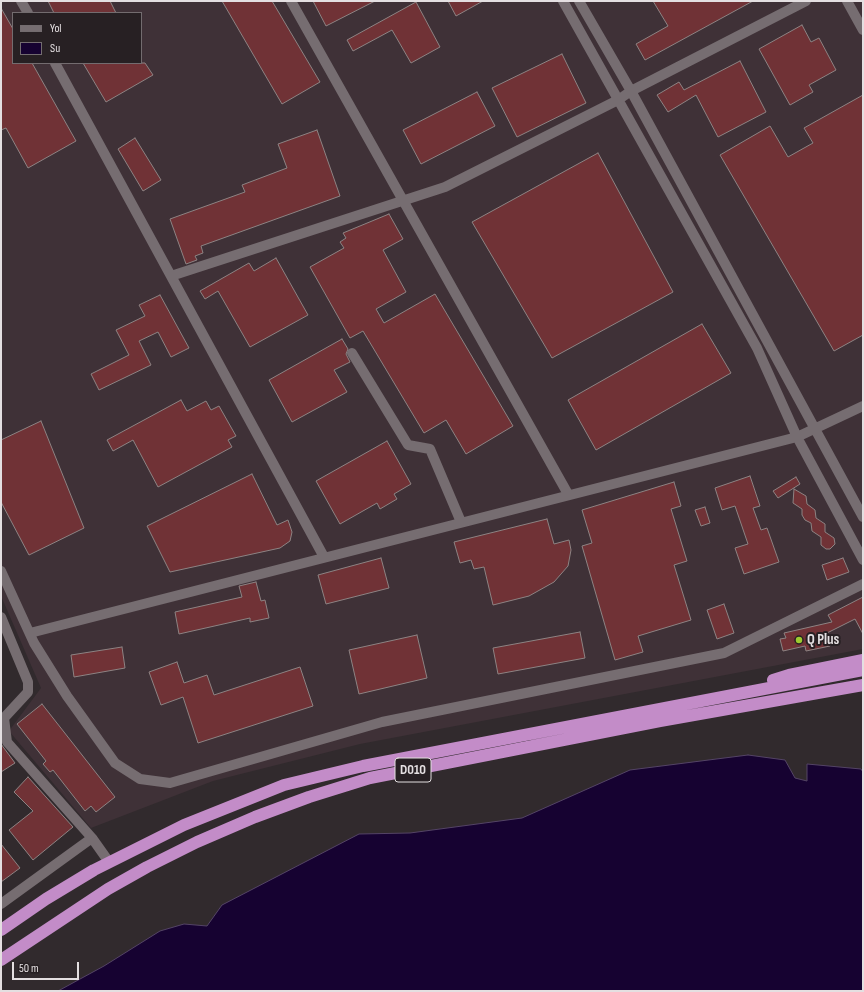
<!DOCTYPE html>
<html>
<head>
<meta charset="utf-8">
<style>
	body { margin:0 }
	#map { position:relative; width:864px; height:992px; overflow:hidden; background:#312a2d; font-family:"Sofia Sans Condensed",sans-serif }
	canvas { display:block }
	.frame { position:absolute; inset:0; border:2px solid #e4dfe1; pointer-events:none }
	.legend { position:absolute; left:12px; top:12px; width:130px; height:52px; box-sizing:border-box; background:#272023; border:1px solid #736c6f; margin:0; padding:5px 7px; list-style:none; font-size:12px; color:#e4dfe1 }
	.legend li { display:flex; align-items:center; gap:8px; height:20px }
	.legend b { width:20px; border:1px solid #736c6f }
	.scale { position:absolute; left:12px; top:962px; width:67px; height:18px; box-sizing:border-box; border:2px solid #e4dfe1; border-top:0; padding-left:5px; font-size:12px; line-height:14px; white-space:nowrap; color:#e4dfe1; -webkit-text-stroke:3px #272023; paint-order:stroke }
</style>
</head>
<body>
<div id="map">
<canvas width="864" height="992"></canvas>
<div class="frame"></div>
<ul class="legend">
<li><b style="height:5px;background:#766d71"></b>Yol</li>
<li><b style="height:11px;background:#160231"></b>Su</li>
</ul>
<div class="scale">50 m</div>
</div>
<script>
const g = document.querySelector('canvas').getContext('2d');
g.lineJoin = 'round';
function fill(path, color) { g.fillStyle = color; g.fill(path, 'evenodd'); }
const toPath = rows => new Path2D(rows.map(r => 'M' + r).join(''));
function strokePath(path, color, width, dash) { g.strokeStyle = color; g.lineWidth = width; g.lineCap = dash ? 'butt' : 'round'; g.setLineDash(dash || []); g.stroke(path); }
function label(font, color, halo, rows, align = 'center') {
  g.font = font + ' "Sofia Sans Condensed",sans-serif'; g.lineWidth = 4; g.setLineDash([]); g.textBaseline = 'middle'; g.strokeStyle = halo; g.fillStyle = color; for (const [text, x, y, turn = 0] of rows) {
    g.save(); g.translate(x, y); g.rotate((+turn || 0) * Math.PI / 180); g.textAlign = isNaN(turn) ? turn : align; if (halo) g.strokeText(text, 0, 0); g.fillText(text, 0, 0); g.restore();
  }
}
fill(toPath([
	[1,1,863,1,863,649,360,744,213,781,91,828,9,731,41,688,1,596],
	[13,13,141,13,141,63,13,63]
]), '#3f3137');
const water = toPath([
	[748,755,785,760,795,778,807,781,807,764,861,769,863,772,863,991,58,991,104,966,160,931,184,924,207,926,222,905,359,834,410,833,522,818,630,770,748,755]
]);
fill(water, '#160231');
strokePath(water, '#544466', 1);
const building = toPath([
	[48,1,110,1,116,13,54,13,48,1],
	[222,1,272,1,320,82,282,104,222,1],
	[313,1,375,1,326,26,313,1],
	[448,1,483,1,456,16,448,1],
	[653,1,753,1,645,60,636,44,668,26,653,1],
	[416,2,440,47,411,63,392,30,353,51,347,40,416,2],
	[1,8,13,29,13,63,32,63,76,141,28,168,6,128,1,130,1,8],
	[802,25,811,42,819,38,836,70,809,85,813,92,790,105,759,49,802,25],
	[562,54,586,103,517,137,492,88,562,54],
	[740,61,766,112,718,137,696,95,668,112,657,95,679,82,684,90,740,61],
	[83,63,145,63,153,75,106,102,83,63],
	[477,92,495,126,421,164,403,130,477,92],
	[863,95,863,335,834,351,720,155,770,126,788,157,813,143,804,128,863,95],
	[317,130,340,196,201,246,203,253,195,256,197,260,186,264,170,219,245,192,242,185,287,168,278,144,317,130],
	[135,138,161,180,143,191,118,149,135,138],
	[598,153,673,292,552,358,472,222,598,153],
	[389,214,403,239,383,250,406,292,376,309,384,323,435,294,513,426,466,454,446,420,424,433,363,331,350,338,310,267,344,248,340,242,346,238,343,233,389,214],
	[276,258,308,315,250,347,218,291,205,299,200,291,249,263,254,271,276,258],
	[160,295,189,348,171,357,158,332,139,341,151,365,99,390,91,374,129,355,116,330,145,316,139,305,160,295],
	[702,324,731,373,596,450,568,400,702,324],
	[342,339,348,349,346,354,350,362,334,370,347,392,292,422,269,380,342,339],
	[181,400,187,411,206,401,211,410,219,406,236,436,228,440,232,447,158,487,133,440,113,451,107,440,181,400],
	[41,421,84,528,29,555,1,502,1,440,41,421],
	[387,441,411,484,394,494,397,499,380,509,377,503,340,524,316,481,387,441],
	[252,474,277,525,288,520,292,532,290,541,280,548,170,572,147,526,252,474],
	[750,476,760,506,753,508,761,530,767,528,779,562,744,574,735,548,748,544,735,506,722,510,715,488,750,476],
	[796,477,800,484,778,498,773,491,796,477],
	[674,482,681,506,671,509,687,561,674,565,691,620,638,636,643,652,615,660,582,546,592,543,582,510,674,482],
	[794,489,806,496,807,504,815,510,816,518,825,524,825,532,834,538,835,544,830,549,826,549,821,545,821,537,812,531,811,523,805,520,802,515,802,509,793,503,794,489],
	[705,507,710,523,701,526,695,510,705,507],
	[547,519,554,544,569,540,571,550,568,566,554,582,529,596,493,605,484,567,474,569,471,560,460,563,454,542,547,519],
	[381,558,389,588,326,604,318,575,381,558],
	[843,558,849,572,827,580,822,565,843,558],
	[256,582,261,601,265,600,269,618,250,622,250,618,179,634,175,612,242,597,239,586,256,582],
	[863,597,863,634,855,619,827,633,830,646,806,651,805,646,783,651,780,639,786,638,784,633,832,622,828,615,863,597],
	[724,604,734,633,717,639,707,610,724,604],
	[580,632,585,658,498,674,493,648,580,632],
	[417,635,427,678,359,694,349,650,417,635],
	[122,647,125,668,74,677,71,655,122,647],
	[177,662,184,683,207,675,214,695,300,667,313,706,198,743,183,697,161,705,149,672,177,662],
	[42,704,115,797,96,812,91,806,85,811,53,770,50,772,43,764,46,761,17,724,42,704],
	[1,744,15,763,1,772,1,744],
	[28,777,73,827,33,860,9,830,33,811,14,792,28,777],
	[1,844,20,868,1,882,1,844]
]);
fill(building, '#703236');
strokePath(building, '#8d8383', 1);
strokePath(toPath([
	[21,1,28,13],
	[291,1,568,494],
	[563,1,757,348,797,437,863,560],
	[579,1,631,91,863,517],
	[847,1,863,30],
	[55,63,324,557],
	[171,276,445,187,618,100,631,91,806,1],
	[352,353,408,445,430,449,461,522],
	[1,571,34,643,67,696,115,763,140,779,170,783,382,722,724,653,863,584],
	[1,617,28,682,28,692,4,718,7,742,92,838,109,862],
	[30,633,797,437,863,406],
	[1,904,92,838]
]), '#766d71', 10);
strokePath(toPath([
	[773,680,789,675,863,660],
	[1,930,46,899,94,870,184,825,284,785,363,766,863,670],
	[1,960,108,889,147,867,197,842,255,817,309,797,370,778,660,721,863,685]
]), '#c38cc8', 12);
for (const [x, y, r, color] of [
	[799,640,4,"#9eca2f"]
]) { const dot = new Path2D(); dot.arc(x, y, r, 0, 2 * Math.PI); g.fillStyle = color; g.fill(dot); strokePath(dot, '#272023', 1.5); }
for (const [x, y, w] of [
	[413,770,36]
]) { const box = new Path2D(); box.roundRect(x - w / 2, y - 12, w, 24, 3); g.fillStyle = '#272023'; g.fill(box); strokePath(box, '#e4dfe1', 1); }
label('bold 14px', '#e4dfe1', null, [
	["D010",413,770]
]);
label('bold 15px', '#e4dfe1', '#272023', [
	["Q Plus",807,640]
], 'left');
</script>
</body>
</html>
